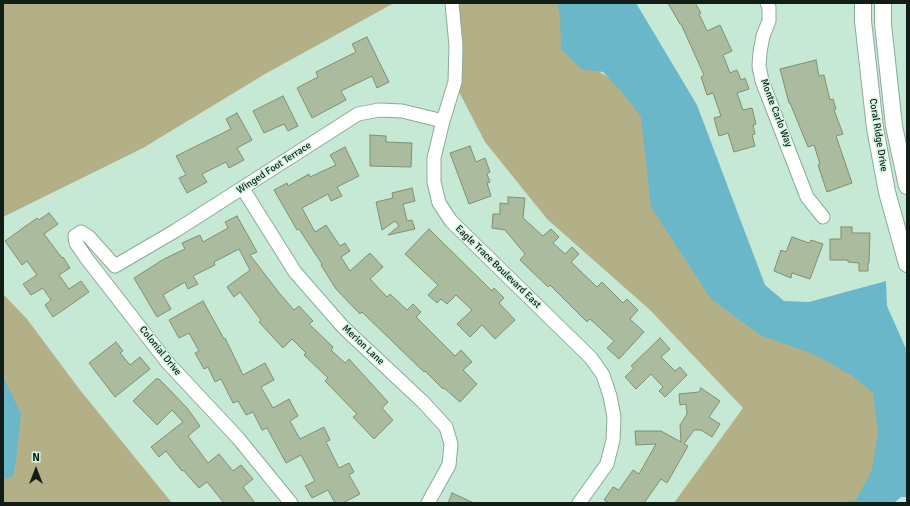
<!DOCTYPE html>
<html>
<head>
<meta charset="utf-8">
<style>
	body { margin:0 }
	#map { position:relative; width:910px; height:506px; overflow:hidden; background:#c6e9d5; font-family:Signika,sans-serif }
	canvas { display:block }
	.frame { position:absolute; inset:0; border:4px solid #111d16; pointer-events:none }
	.north { position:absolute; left:16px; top:450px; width:40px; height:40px; -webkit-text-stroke:3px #d3f6e2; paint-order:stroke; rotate:0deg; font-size:11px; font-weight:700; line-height:16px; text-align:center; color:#111d16 }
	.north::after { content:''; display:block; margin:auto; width:14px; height:18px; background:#111d16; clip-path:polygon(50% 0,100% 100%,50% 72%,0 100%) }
</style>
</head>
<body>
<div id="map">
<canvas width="910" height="506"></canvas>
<div class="frame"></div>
<div class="north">N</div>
</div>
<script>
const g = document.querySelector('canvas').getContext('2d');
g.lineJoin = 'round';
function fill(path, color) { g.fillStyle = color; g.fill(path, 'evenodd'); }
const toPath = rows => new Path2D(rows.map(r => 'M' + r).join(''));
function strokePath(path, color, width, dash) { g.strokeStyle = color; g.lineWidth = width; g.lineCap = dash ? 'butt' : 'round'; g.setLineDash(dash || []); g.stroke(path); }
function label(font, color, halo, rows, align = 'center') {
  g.font = font + ' Signika,sans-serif'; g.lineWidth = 3; g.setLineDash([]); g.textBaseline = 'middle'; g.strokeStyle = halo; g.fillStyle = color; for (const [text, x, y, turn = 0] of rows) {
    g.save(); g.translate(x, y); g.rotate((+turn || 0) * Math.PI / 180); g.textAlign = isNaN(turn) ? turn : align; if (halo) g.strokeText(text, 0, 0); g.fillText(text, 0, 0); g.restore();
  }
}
fill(toPath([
	[3,3,394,3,265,74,143,148,3,217],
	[452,3,558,3,562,20,563,48,663,113,772,332,904,373,882,485,858,503,674,503,743,408,650,310,547,219,485,142,457,88],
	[3,294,27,319,80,390,172,503,3,503]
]), '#b3b087');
fill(toPath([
	[557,3,636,3,697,105,765,285,784,301,809,302,886,281,887,306,907,351,907,497,901,497,894,503,842,503,856,500,872,470,878,432,873,393,851,375,813,354,760,335,711,299,651,207,641,117,621,91,603,72,581,69,561,49,560,16],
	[3,376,21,414,16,462,13,476,3,480]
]), '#6ab7c9');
const building = toPath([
	[668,3,695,3,701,13,699,14,707,31,720,25,732,51,723,55,730,73,737,70,741,80,745,78,749,89,737,93,743,110,752,108,756,124,753,125,755,134,752,135,755,146,734,152,728,133,719,136,714,118,721,116,713,93,707,95,701,77,704,75,681,24,680,24,668,3],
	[367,37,389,82,377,88,372,76,341,91,346,100,312,118,297,88,318,77,316,72,356,52,352,44,367,37],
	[816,60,819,76,824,75,830,100,833,99,836,109,834,110,843,134,836,136,852,183,827,192,818,165,820,164,814,145,808,147,790,103,789,103,780,69,816,60],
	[283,96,298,126,288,131,284,124,264,133,253,111,283,96],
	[237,113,252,140,237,148,244,160,229,168,226,162,202,174,207,182,187,193,179,178,186,175,176,156,231,129,226,119,237,113],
	[370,135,386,136,386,142,412,143,411,167,370,166,370,135],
	[470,146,476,162,485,158,490,172,487,174,490,182,487,183,491,196,469,204,450,153,470,146],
	[345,147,359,176,337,187,342,196,331,201,328,194,302,208,315,232,326,225,340,246,345,243,350,251,341,257,350,271,370,253,383,267,370,279,387,297,390,294,407,310,413,304,421,312,416,317,455,356,461,350,472,362,463,370,477,384,460,402,444,388,443,389,425,371,424,372,362,312,360,314,336,289,321,265,322,264,299,229,297,230,274,190,287,183,288,186,309,174,310,177,336,165,330,155,345,147],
	[412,188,415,201,403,204,407,221,412,220,415,229,388,235,399,226,395,221,382,230,376,202,393,198,392,193,412,188],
	[508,197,525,198,523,218,543,236,551,229,559,237,553,243,565,254,572,247,579,254,571,262,597,287,602,282,623,303,627,299,638,310,630,319,644,332,619,359,607,348,614,341,590,319,587,322,550,285,548,287,520,260,525,254,505,230,492,228,493,214,500,214,500,203,508,204,508,197],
	[49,213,58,224,44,234,62,258,63,257,70,268,59,275,69,289,81,281,89,292,53,317,45,305,51,300,43,288,31,295,23,284,37,275,27,261,22,265,5,241,37,218,39,220,49,213],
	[237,216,257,252,250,255,280,294,294,310,299,306,313,321,309,324,333,347,331,350,345,363,349,359,388,402,382,408,393,420,374,439,353,417,357,414,325,381,328,378,304,355,306,353,292,339,283,348,259,322,261,320,240,292,234,297,227,287,250,270,239,249,214,262,215,265,193,276,198,284,188,289,185,282,163,295,171,309,157,317,134,278,164,259,185,249,182,243,200,235,203,242,228,228,225,222,237,216],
	[841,227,852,227,852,233,870,233,869,263,868,263,868,271,859,271,859,263,848,262,848,260,830,260,830,239,841,239,841,227],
	[429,229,492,291,494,288,504,298,499,303,515,320,495,339,482,325,470,337,457,324,472,310,456,295,447,304,441,299,437,303,428,295,438,285,405,254,429,229],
	[792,237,809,243,811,240,823,244,810,279,792,273,791,278,774,271,781,250,786,252,792,237],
	[203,301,224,339,225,338,243,375,265,363,274,380,261,387,273,408,289,399,298,416,290,421,300,439,324,427,330,440,326,442,339,468,349,463,354,472,349,475,360,494,343,503,335,503,328,490,312,498,305,486,315,481,301,455,286,463,267,428,262,430,253,412,246,415,238,401,233,403,221,379,215,382,208,367,204,369,195,353,199,351,189,333,179,338,169,320,203,301],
	[660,338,670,349,661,357,675,371,680,367,687,375,665,397,659,391,663,387,651,374,636,389,625,377,634,368,631,366,660,338],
	[116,342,123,351,120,353,130,365,140,357,150,369,115,397,89,363,116,342],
	[156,379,159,379,165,385,187,408,200,426,188,436,208,463,219,454,233,471,241,465,253,479,243,487,255,503,224,503,207,482,199,488,183,470,182,471,166,451,159,457,151,447,183,422,172,410,157,425,133,401,156,379],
	[701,388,720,401,709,417,720,424,712,437,701,430,694,430,684,444,688,446,667,483,661,479,644,503,609,503,604,500,613,487,619,490,633,470,639,474,656,444,636,445,635,431,661,431,681,442,680,425,687,414,686,404,680,405,679,394,699,392,701,388],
	[452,493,474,503,448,503,452,493]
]);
fill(building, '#aabb9e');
strokePath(building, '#7e8f73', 1);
const minor = toPath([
	[452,3,456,46,455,82,443,121,434,158,434,182,439,203,451,221,591,358,603,375,610,396,614,417,613,440,607,464,579,503],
	[767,3,769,7,769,21,763,36,760,52,759,66,762,81,807,197,823,217],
	[243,189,295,272,343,327,423,402,446,427,451,444,449,465,428,503],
	[291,503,238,438,167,362,87,259,76,243,75,236,81,232,89,237,115,266,175,231,358,114,379,110,402,111,443,121]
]);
const major = toPath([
	[863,3,863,21,875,128,887,192,907,264],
	[883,3,883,24,894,126,907,186]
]);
strokePath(minor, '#8aab98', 15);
strokePath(major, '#8aab98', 18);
strokePath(minor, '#fff', 13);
strokePath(major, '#fff', 16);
label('10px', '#111d16', '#d3f6e2', [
	["Monte Carlo Way",776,113,69],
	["Coral Ridge Drive",878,135,81],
	["Winged Foot Terrace",274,168,-33],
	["Eagle Trace Boulevard East",498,267,44],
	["Merion Lane",363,345,43],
	["Colonial Drive",160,351,51]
]);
</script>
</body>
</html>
